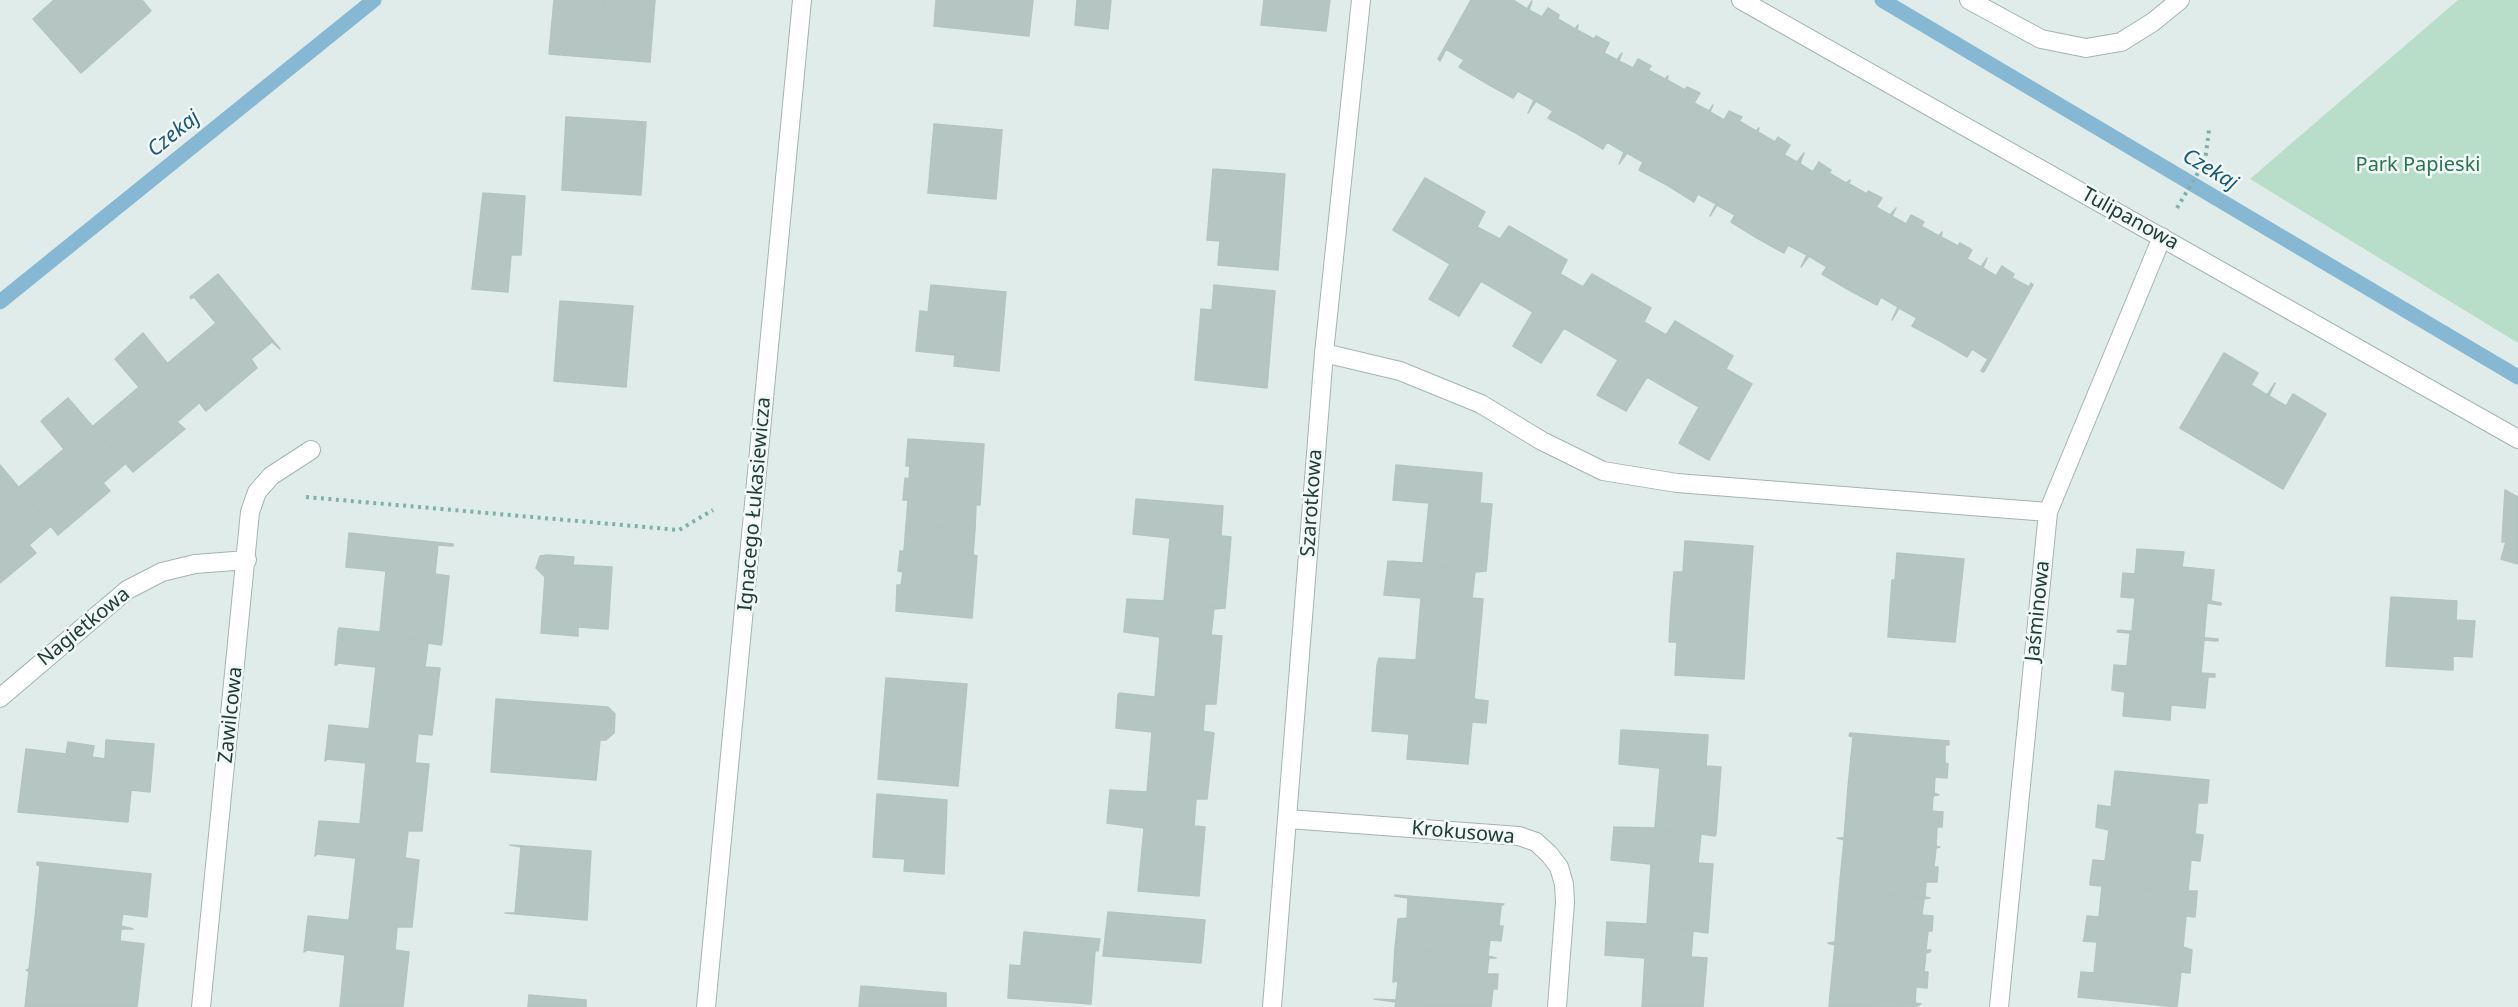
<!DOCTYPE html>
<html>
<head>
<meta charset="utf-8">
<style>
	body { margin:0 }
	canvas { display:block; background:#e0ece9 }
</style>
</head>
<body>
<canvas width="2518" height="1007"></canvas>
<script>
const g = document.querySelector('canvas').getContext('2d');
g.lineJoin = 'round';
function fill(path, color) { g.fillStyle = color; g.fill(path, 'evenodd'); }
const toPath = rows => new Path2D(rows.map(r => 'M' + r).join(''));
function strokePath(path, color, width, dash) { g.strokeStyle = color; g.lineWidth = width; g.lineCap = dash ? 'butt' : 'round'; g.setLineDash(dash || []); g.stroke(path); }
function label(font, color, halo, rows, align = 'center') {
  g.font = font + ' "Noto Sans",sans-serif'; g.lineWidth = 5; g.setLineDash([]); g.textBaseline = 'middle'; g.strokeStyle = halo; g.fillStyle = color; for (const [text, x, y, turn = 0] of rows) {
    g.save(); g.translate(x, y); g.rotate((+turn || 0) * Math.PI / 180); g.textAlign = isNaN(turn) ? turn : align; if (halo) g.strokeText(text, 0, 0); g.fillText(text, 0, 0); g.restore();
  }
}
fill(toPath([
	[2458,0,2518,0,2518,343,2250,179]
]), '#b8dec9');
strokePath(toPath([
	[1882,0,2518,377],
	[0,302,374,0]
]), '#86b8d3', 15);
const building = toPath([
	[54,0,142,0,151,11,81,73,33,19,54,0],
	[554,0,604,0,599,58,549,54,554,0],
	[604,0,655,0,650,62,599,58,604,0],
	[936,0,1033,0,1029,36,934,26,936,0],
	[1077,0,1111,0,1108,29,1075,25,1077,0],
	[1264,0,1330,0,1326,31,1261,25,1264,0],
	[1471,0,1513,0,1527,9,1532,1,1486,83,1459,67,1464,60,1446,49,1440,61,1438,59,1471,0],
	[1532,1,1529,10,1542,17,1548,8,1559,15,1558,19,1575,29,1578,25,1528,113,1534,100,1518,91,1513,98,1486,83,1532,1],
	[1578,25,1577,30,1594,39,1596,36,1609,43,1604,53,1617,60,1622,53,1576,133,1548,118,1553,111,1536,101,1528,113,1578,25],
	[1622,53,1619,61,1633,68,1638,59,1651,66,1648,70,1665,79,1668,76,1619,164,1624,152,1607,142,1603,149,1576,133,1622,53],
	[1668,76,1667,80,1685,90,1687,87,1700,93,1694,103,1709,111,1713,105,1667,185,1639,170,1643,162,1627,153,1619,164,1668,76],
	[1713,105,1710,112,1724,120,1729,111,1742,117,1739,121,1756,131,1759,128,1710,216,1716,204,1698,194,1694,202,1667,185,1713,105],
	[566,117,646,122,641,195,562,190,566,117],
	[934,124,1002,130,996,199,928,193,934,124],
	[1759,128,1758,132,1775,142,1778,137,1790,145,1784,155,1797,162,1804,153,1757,238,1731,222,1735,215,1717,205,1710,216,1759,128],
	[1804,153,1800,164,1813,172,1819,162,1831,170,1829,173,1846,183,1850,180,1801,267,1807,255,1788,245,1784,253,1757,238,1804,153],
	[1213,169,1285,174,1278,270,1218,265,1220,241,1207,240,1213,169],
	[1425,178,1485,212,1477,227,1500,239,1509,226,1459,316,1429,299,1450,264,1393,230,1425,178],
	[1850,180,1849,184,1867,194,1868,191,1882,198,1876,207,1890,215,1896,208,1849,290,1822,274,1827,267,1809,256,1801,267,1850,180],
	[483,193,525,196,521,255,511,255,508,292,472,289,483,193],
	[1896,208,1892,216,1906,224,1911,215,1924,222,1921,226,1939,236,1942,232,1892,320,1898,307,1881,297,1877,305,1849,290,1896,208],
	[1509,226,1567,260,1560,274,1583,287,1592,274,1541,363,1513,346,1533,312,1481,281,1459,316,1509,226],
	[1942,232,1941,237,1958,246,1960,243,1972,250,1967,259,1981,267,1987,258,1940,341,1912,326,1917,318,1899,308,1892,320,1942,232],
	[1987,258,1983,268,1996,276,2002,266,2014,274,2012,278,2029,287,2031,283,2033,285,1984,372,1981,371,1988,359,1972,349,1967,357,1940,341,1987,258],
	[218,274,280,349,272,342,251,359,257,368,206,411,168,363,216,323,194,297,191,299,190,297,218,274],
	[1592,274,1651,308,1644,322,1666,335,1675,321,1626,411,1597,395,1618,360,1564,328,1541,363,1592,274],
	[931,285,1006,292,999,371,954,366,955,355,916,351,920,311,928,312,931,285],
	[1214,285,1275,291,1267,388,1195,380,1201,309,1212,310,1214,285],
	[560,301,633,306,626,387,554,381,560,301],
	[1675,321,1733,356,1726,369,1752,384,1709,460,1679,443,1699,407,1647,377,1626,411,1675,321],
	[143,333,199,403,177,422,185,429,133,472,93,426,139,387,115,359,143,333],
	[2224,353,2258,373,2251,385,2267,395,2275,383,2231,458,2180,428,2224,353],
	[2275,383,2269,396,2286,406,2293,394,2326,414,2283,489,2231,458,2275,383],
	[68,398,125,464,103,483,110,491,58,535,19,487,64,449,41,421,68,398],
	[908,439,984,444,980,505,976,505,975,529,906,525,908,500,903,500,905,478,909,479,910,466,906,466,908,439],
	[0,465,51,526,29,545,36,553,0,583,0,465],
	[1396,465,1482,473,1480,503,1492,504,1486,571,1388,561,1423,563,1429,503,1393,500,1396,465],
	[2505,490,2518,497,2518,564,2501,559,2506,542,2502,542,2505,490],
	[1136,499,1223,506,1221,536,1231,537,1225,608,1127,599,1164,601,1170,538,1133,534,1136,499],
	[906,525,975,529,973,555,977,556,972,618,896,611,897,585,901,585,903,572,898,571,900,551,904,551,906,525],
	[349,533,453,544,453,546,438,545,435,574,449,576,442,642,338,631,339,628,380,632,386,571,346,567,349,533],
	[1685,541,1753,546,1748,613,1671,607,1674,572,1683,572,1685,541],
	[2137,549,2184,552,2182,567,2214,570,2211,601,2221,603,2221,605,2207,603,2204,638,2132,631,2135,598,2121,597,2123,573,2135,574,2137,549],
	[1897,553,1964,559,1955,642,1888,637,1892,580,1895,580,1897,553],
	[548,555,574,557,573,565,612,567,608,629,578,627,578,636,541,633,545,577,536,568,540,556,548,555],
	[1388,561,1486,571,1475,572,1472,598,1483,599,1477,666,1379,658,1416,660,1421,598,1384,595,1388,561],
	[2391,597,2457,601,2456,620,2475,621,2472,657,2453,656,2453,670,2386,666,2391,597],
	[1127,599,1225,608,1214,609,1211,635,1222,636,1216,704,1118,695,1119,693,1155,697,1160,637,1124,632,1127,599],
	[1671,607,1748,613,1744,679,1675,675,1677,642,1669,642,1671,607],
	[2118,630,2218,639,2218,641,2204,640,2201,673,2215,674,2215,677,2208,677,2205,708,2171,705,2170,720,2123,716,2125,692,2112,690,2114,665,2127,666,2130,633,2117,632,2118,630],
	[338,631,442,642,441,645,428,643,425,667,440,668,432,735,369,729,376,667,337,663,337,665,335,665,338,631],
	[1379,658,1477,666,1474,699,1488,701,1486,723,1472,722,1468,764,1407,759,1409,734,1372,731,1377,665,1379,658],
	[886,678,967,684,958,786,878,779,886,678],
	[1118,695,1216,704,1205,704,1203,731,1214,733,1207,799,1110,790,1147,792,1152,732,1116,728,1118,695],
	[496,699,608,707,615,714,614,733,606,740,600,740,596,780,491,772,496,699],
	[329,725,418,734,415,763,429,764,422,831,319,821,360,824,366,763,327,759,325,761,329,725],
	[1621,730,1708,735,1706,766,1721,767,1716,834,1614,827,1655,828,1660,768,1619,764,1621,730],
	[1850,733,1949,741,1949,745,1945,745,1945,763,1948,764,1947,778,1935,777,1934,793,1939,795,1848,787,1853,737,1849,736,1850,733],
	[106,740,154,744,150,792,131,790,128,822,18,812,26,749,66,754,68,742,94,746,92,757,105,759,106,740],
	[2115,771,2209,780,2207,803,2198,803,2195,834,2203,835,2203,837,2096,827,2098,805,2111,807,2115,771],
	[1848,787,1939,795,1933,796,1932,811,1943,812,1942,827,1937,827,1936,846,1940,847,1837,838,1844,838,1848,787],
	[1110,790,1207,799,1196,799,1194,826,1205,827,1199,896,1138,891,1144,828,1107,823,1110,790],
	[877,794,947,800,944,874,904,871,905,859,873,857,877,794],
	[319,821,422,831,408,831,405,858,419,860,412,927,349,920,356,858,317,854,315,856,319,821],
	[1614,827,1716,834,1715,836,1701,834,1698,863,1713,864,1708,931,1607,922,1647,924,1651,864,1611,860,1614,827],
	[2096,827,2203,837,2200,861,2191,860,2188,891,2197,891,2197,894,2090,883,2093,860,2105,861,2109,830,2096,827],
	[1837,838,1940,847,1936,848,1934,867,1938,867,1937,882,1926,882,1925,897,1930,898,1839,891,1844,840,1837,838],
	[510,845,591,851,587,920,505,913,515,913,521,847,510,845],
	[37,862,151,874,147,917,123,914,121,926,133,929,35,918,40,866,37,865,37,862],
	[2090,883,2197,894,2195,917,2186,916,2183,947,2192,950,2084,939,2087,916,2099,917,2102,886,2090,885,2090,883],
	[1839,891,1930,898,1924,899,1922,915,1933,916,1932,931,1928,931,1926,950,1931,950,1930,952,1828,943,1835,942,1839,891],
	[1395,895,1504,904,1501,906,1499,926,1503,926,1501,941,1490,940,1488,956,1496,958,1395,948,1398,919,1407,918,1408,898,1395,896,1395,895],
	[1108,912,1205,920,1201,963,1103,956,1108,912],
	[308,916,412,927,397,927,395,950,409,952,403,1007,340,1007,345,955,307,950,304,952,308,916],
	[35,918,133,929,121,929,120,941,144,944,140,981,26,970,29,969,35,918],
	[1607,922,1708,931,1708,933,1693,931,1691,957,1707,958,1703,1007,1642,1007,1645,958,1605,955,1607,922],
	[1024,932,1100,939,1098,951,1095,950,1091,1004,1008,998,1010,965,1021,966,1024,932],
	[2084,939,2192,950,2190,973,2181,972,2177,1007,2078,997,2081,972,2094,973,2097,942,2083,941,2084,939],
	[1828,943,1930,952,1926,953,1924,972,1928,972,1927,988,1916,987,1915,1003,1921,1004,1830,995,1835,945,1828,943],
	[1395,948,1496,958,1489,958,1487,974,1498,974,1497,989,1493,989,1491,1007,1460,1007,1374,999,1396,1000,1398,981,1393,982,1395,948],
	[26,970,140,981,137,1007,25,1007,29,972,26,970],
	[861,986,946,993,946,1007,859,1007,861,986],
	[529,995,586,1000,586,1007,528,1007,529,995],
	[1830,995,1921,1004,1915,1007,1829,1007,1830,995],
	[1374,999,1460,1007,1395,1007,1396,1002,1374,999]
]);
fill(building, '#b5c6c2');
strokePath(building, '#b2c5c1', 1.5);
const minor = toPath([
	[1741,0,2518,439],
	[1969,0,2041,39,2086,48,2121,42,2153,22,2180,0],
	[1324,353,1400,371,1481,404,1542,441,1603,471,1677,483,2048,512],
	[0,698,127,590,162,572,195,564,247,560],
	[1288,819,1519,836,1536,842,1549,854,1559,867,1564,884,1565,902,1557,1007],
	[201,1007,250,512,257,492,271,476,311,450],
	[706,1007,802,0],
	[1272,1007,1324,353,1361,0],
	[1999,1007,2048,512,2162,237]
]);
strokePath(minor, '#a3b4b1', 20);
strokePath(toPath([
	[2177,208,2205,161,2209,130],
	[306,497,679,530,713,510]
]), '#80b0aa', 4, [3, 4.5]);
strokePath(minor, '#fff', 18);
label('20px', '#297455', '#f1f8f6', [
	["Park Papieski",2418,165]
]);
label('20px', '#203c3a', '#f1f8f6', [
	["Tulipanowa",2130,219,29],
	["Szarotkowa",1312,503,-86],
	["Ignacego Łukasiewicza",755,504,-85],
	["Jaśminowa",2038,611,-84],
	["Nagietkowa",84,627,-39],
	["Zawilcowa",231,715,-84],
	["Krokusowa",1463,833,5]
]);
label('italic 21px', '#19577a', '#f1f8f6', [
	["Czekaj",174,134,-39],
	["Czekaj",2210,170,31]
]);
</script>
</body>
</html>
